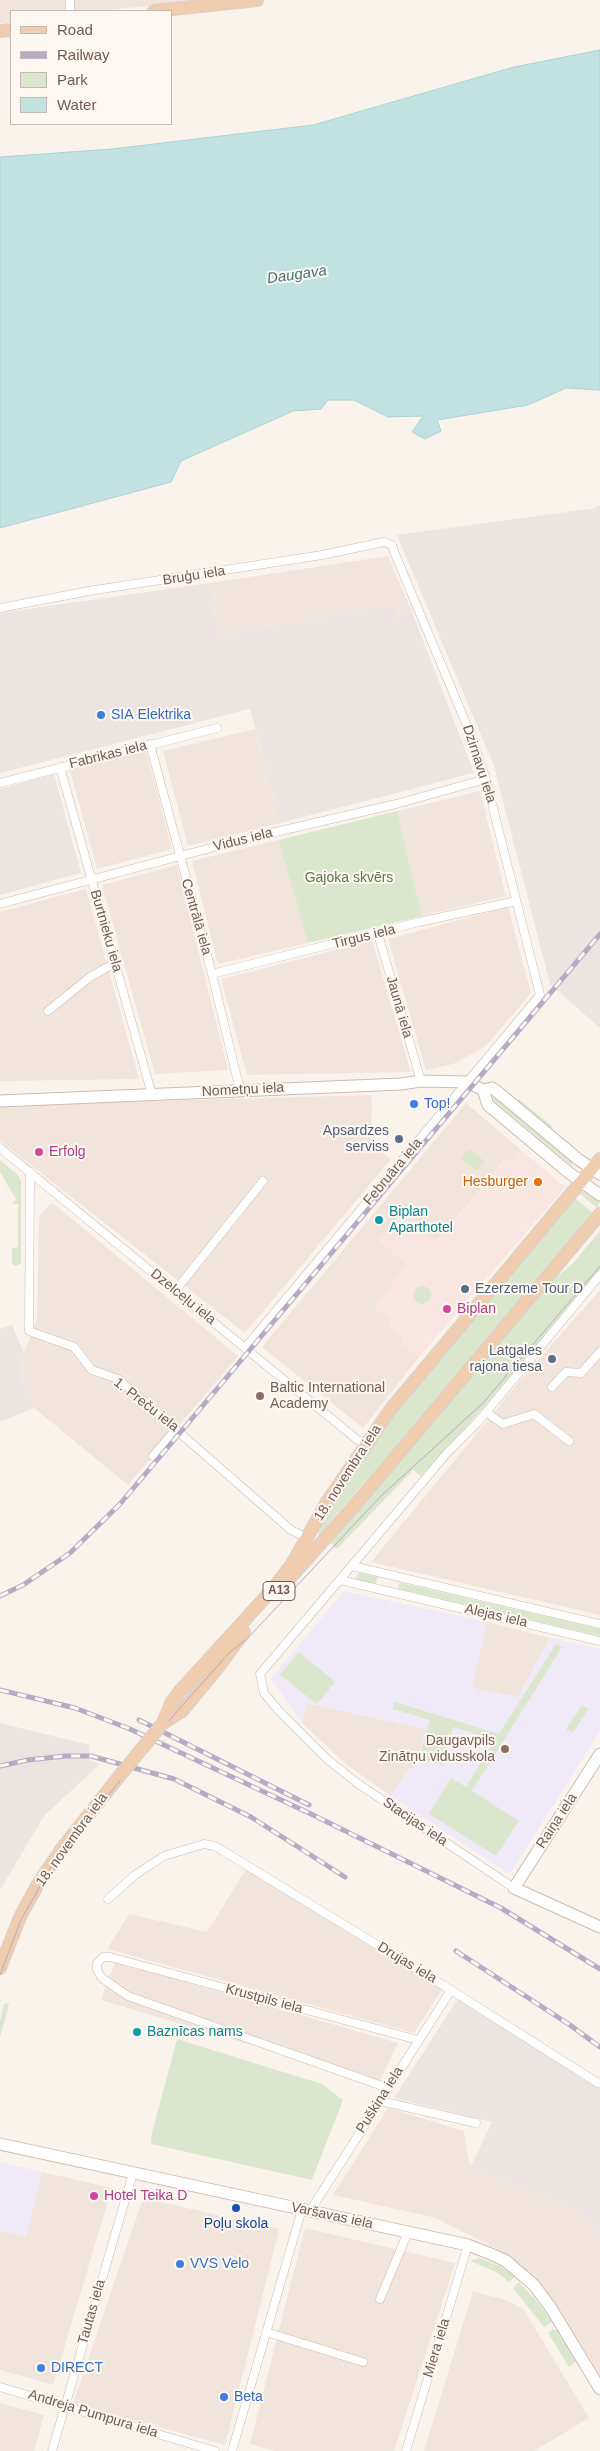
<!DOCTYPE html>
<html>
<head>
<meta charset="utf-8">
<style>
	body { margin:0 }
	#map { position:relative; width:600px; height:2451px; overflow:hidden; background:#faf3ec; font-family:Arial,sans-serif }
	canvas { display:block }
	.legend { position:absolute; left:10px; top:10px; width:162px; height:115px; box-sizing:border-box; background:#fdf7f2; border:1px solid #c6b8b2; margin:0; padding:6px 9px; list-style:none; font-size:15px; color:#735952 }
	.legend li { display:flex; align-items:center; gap:10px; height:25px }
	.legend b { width:25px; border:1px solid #c6b8b2 }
</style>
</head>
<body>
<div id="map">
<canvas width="600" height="2451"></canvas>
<ul class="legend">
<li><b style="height:6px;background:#f0cdae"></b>Road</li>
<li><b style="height:6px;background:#b5abc4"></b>Railway</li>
<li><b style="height:14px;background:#dbe7cc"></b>Park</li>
<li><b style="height:14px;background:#c2e2e2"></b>Water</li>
</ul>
</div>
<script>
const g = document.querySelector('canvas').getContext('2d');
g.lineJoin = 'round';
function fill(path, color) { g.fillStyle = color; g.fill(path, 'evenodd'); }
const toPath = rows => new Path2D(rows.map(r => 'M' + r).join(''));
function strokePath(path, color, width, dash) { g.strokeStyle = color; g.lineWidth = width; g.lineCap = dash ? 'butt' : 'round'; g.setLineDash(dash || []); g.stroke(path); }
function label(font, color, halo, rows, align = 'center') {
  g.font = font + ' Arial,sans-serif'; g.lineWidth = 4; g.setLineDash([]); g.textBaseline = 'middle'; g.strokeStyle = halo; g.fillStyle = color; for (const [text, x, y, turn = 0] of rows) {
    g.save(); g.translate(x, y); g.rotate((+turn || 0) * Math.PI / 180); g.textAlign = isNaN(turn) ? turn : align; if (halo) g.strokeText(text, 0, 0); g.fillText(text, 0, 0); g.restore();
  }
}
fill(toPath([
	[0,0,208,0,97,11,11,11,11,22,0,23],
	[388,556,412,612,395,619,387,604,369,609,219,635,210,583],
	[255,729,280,823,188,846,163,751],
	[146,750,172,849,97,869,70,770],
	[480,791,506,896,422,916,397,811],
	[278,840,308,943,218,964,192,861],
	[177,865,228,1070,155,1074,102,885],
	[86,889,139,1079,0,1081,0,912],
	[508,907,531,993,485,1047,453,1064,426,1070,388,939],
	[372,941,411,1072,247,1075,221,979],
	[372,1095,371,1144,391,1159,245,1333,0,1141,0,1105],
	[466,1103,520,1149,509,1161,506,1159,436,1242,379,1240,408,1265,389,1324,404,1337,400,1341,419,1357,363,1428,262,1347],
	[50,1204,54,1204,238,1356,128,1485,34,1408,22,1377,24,1353,37,1319,39,1217],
	[600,1290,600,1615,371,1562,523,1377],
	[487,1622,550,1638,518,1697,471,1688],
	[306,1703,426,1729,416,1766,407,1771,391,1796,347,1765,302,1723],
	[246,1869,443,1988,414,2033,107,1949,129,1914,207,1932],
	[115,1962,398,2043,379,2083,101,2000],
	[388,2108,464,2131,470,2168,576,2210,600,2235,600,2376,557,2306,530,2274,499,2250,436,2218,333,2195],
	[42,2172,112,2188,53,2385,0,2370,0,2230,26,2237],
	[143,2198,279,2229,225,2445,73,2404],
	[305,2228,455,2263,394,2451,275,2451,250,2444],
	[473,2291,509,2301,524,2310,589,2418,534,2451,424,2451],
	[0,2403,44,2415,34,2451,0,2451]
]), '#f1e4db');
fill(toPath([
	[520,1149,565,1187,419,1357,400,1341,403,1337,389,1324,391,1321,373,1306,408,1265,379,1240,402,1213,436,1242,507,1159,509,1160]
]), '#f9e5e2');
fill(toPath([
	[597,506,600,506,600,1028,550,984,494,766,397,535,596,508],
	[210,583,219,635,369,609,387,604,393,609,395,619,412,612,474,773,280,823,250,709,0,773,0,613],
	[54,774,81,873,0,895,0,789],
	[12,1325,24,1353,22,1377,34,1408,0,1422,0,1329],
	[0,1723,90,1745,88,1759,100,1764,44,1816,0,1890],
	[459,1997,600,2084,600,2235,576,2210,470,2168,492,2122,394,2098]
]), '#ebe4e1');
fill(toPath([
	[344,1591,487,1622,472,1688,518,1697,550,1638,600,1649,600,1731,511,1872,508,1873,391,1796,407,1771,416,1766,426,1729,306,1703,302,1723,271,1679],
	[0,2162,42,2172,26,2237,0,2230]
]), '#f0e9f7');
fill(toPath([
	[397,811,422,916,308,943,278,840],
	[496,1097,573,1162,571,1165,493,1100,493,1098],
	[519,1099,553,1127,551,1129,517,1101],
	[469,1149,485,1161,477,1171,461,1159],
	[0,1160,18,1175,21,1181,21,1263,16,1266,12,1264,12,1248,18,1247,18,1204,12,1204,16,1199,0,1172],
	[582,1191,600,1202,597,1208,579,1193],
	[575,1198,593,1213,375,1471,328,1524,322,1535,317,1532,335,1502,392,1417],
	[600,1231,600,1270,485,1406,421,1476,413,1470,337,1549,329,1541,554,1279,573,1263],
	'413 1295a9 9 0 1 1 18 0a9 9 0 1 1-18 0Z',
	[359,1573,378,1577,376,1584,354,1579],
	[401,1583,600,1629,600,1636,399,1589,398,1585],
	[556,1644,562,1647,472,1791,519,1821,496,1856,429,1814,451,1778,466,1787,495,1740,453,1727,442,1765,419,1758,430,1720,393,1709,395,1702,499,1734],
	[299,1652,335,1682,317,1704,280,1675],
	[582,1705,588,1709,573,1733,566,1729],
	[8,2003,9,2004,0,2037,0,2021,4,2004],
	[177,2039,322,2084,343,2100,312,2180,151,2144,152,2133],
	[479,2258,502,2267,515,2276,509,2282,496,2272,470,2261],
	[519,2282,535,2299,552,2321,551,2323,544,2327,513,2288],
	[553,2329,557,2330,576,2361,569,2367,548,2333]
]), '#dbe7cc');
const water = toPath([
	[600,50,600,390,566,388,528,405,437,420,441,431,425,439,412,432,423,416,388,417,354,400,328,400,321,409,293,411,181,461,171,482,0,528,0,157,112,149,313,125,514,67,600,50]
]);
fill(water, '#c2e2e2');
strokePath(water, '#aad2d3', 1);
const street = toPath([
	[70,0,70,11],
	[0,608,89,591,322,555,384,542,392,545,395,554,468,728,485,776,540,995,245,1348],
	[150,744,212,974,240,1090],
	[60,767,152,1095],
	[0,783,217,728],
	[0,904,237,841,396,804,486,779],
	[378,934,421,1081],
	[212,974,419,922,516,901],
	[48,1011,90,977,115,963],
	[0,1148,365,1446],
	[30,1172,29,1331,74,1347,92,1370,118,1379,291,1530,307,1538],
	[175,1291,263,1181],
	[552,1387,566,1372,581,1373,600,1352],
	[486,1412,503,1424,534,1414,569,1441],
	[153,1456,176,1429],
	[352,1566,600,1624],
	[340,1580,600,1641],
	[514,1888,357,1783,327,1759,279,1711,264,1693,260,1674,448,1452,478,1422,600,1275],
	[108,1899,135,1875,164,1856,204,1844,215,1846,451,1990,598,2083],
	[388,2088,128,1996,102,1978,97,1970,97,1963,103,1957,110,1957,418,2040],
	[380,2101,476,2123],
	[310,2211,451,1990],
	[380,2299,408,2232],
	[266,2332,363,2362],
	[0,2387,215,2451],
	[52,2451,133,2173],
	[232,2451,302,2209],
	[406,2451,468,2245]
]);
const secondary = toPath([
	[483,1090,492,1088,499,1093,579,1160,600,1174],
	[0,1101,401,1084,421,1081,468,1082,483,1090,488,1105,568,1172,600,1195],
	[600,1754,514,1888,600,1927],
	[0,2144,468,2245,491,2254,506,2261,534,2285,551,2308,600,2389]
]);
const primary = toPath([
	[154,11,257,0],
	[0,31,11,30],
	[289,1579,362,1497,600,1214],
	[163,1723,171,1703,179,1692,272,1590,292,1564,327,1502,390,1410,600,1159],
	[163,1723,182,1711,216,1670,244,1632],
	[0,1968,20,1917,38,1884,63,1847,121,1774]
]);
strokePath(street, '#ccbab3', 9);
strokePath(secondary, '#cebab1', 13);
strokePath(primary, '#d8d1cf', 14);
strokePath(street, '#fff', 8);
strokePath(secondary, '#fff', 11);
strokePath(primary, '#f0cdae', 12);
strokePath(toPath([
	[0,1975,21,1920,52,1865,165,1725,230,1652,246,1640,380,1497,483,1403,600,1266]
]), '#b5abc4', 1);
const rail = toPath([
	[0,1596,23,1585,70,1553,120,1504,600,934],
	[0,1690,75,1708,130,1729,311,1814,501,1908,600,1969],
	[139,1720,309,1805],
	[0,1766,28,1760,65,1756,91,1756,174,1779,251,1817,345,1877],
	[456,1951,570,2025,600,2047]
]);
strokePath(rail, '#b5abc4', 5);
strokePath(rail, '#fdf7f2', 3, [9]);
const primaryBridge = toPath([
	[121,1774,163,1723]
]);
strokePath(primaryBridge, '#d8d1cf', 14, []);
strokePath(primaryBridge, '#f0cdae', 12);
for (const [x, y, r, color] of [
	[101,715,5,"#3f7fe0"],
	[414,1104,5,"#3f7fe0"],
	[399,1139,5,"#5c6f8a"],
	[39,1152,5,"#d1479c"],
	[538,1182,5,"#e8710a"],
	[379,1220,5,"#0f9aa8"],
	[465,1289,5,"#5c6f8a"],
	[447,1309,5,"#d1479c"],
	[552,1359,5,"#5c6f8a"],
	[260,1396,5,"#8d6e63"],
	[505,1749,5,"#8d6e63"],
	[137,2032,5,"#0f9aa8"],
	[94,2196,5,"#d1479c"],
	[236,2208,5,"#1a4fb4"],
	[180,2264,5,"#3f7fe0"],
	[41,2368,5,"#3f7fe0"],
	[224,2397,5,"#3f7fe0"]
]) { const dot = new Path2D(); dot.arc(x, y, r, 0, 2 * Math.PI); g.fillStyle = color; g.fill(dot); strokePath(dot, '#fdf7f2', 2); }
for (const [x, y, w] of [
	[279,1591,32]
]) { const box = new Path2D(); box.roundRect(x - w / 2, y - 9.5, w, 19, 4); g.fillStyle = '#fdf7f2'; g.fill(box); strokePath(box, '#735952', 1); }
label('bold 12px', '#735952', null, [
	["A13",279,1591]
]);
label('14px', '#735952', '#fdf7f2', [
	["Bruģu iela",194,576,-9],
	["Fabrikas iela",108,755,-14],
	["Dzirnavu iela",479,764,72],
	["Vidus iela",243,840,-14],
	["Centrālā iela",196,917,74],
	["Burtnieku iela",106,931,74],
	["Tirgus iela",364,937,-14],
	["Jaunā iela",399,1007,74],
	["Nometņu iela",243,1090,-3],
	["Februāra iela",393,1172,-50],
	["Dzelceļu iela",183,1297,39],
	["1. Preču iela",146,1405,38],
	["18. novembra iela",348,1473,-57],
	["Alejas iela",496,1616,13],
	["Raiņa iela",557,1821,-57],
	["Stacijas iela",415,1822,34],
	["18. novembra iela",72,1840,-54],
	["Drujas iela",407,1963,31],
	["Krustpils iela",264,1999,15],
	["Puškina iela",380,2100,-58],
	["Varšavas iela",332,2216,12],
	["Tautas iela",92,2312,-74],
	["Miera iela",437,2348,-73],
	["Andreja Pumpura iela",93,2414,17]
]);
label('14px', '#366cbe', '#fdf7f2', [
	["SIA Elektrika",111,715],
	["Top!",424,1104],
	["VVS Velo",190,2264],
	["DIRECT",51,2368],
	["Beta",234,2397]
], 'left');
label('14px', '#5e774b', '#fdf7f2', [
	["Gajoka skvērs",349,878]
]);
label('14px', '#4e5e75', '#fdf7f2', [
	["Apsardzes",389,1131],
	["serviss",389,1147],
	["Ezerzeme Tour D",475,1289,"left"],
	["Latgales",542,1351],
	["rajona tiesa",542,1367]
], 'right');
label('14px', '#b23c85', '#fdf7f2', [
	["Erfolg",49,1152],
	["Biplan",457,1309],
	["Hotel Teika D",104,2196]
], 'left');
label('14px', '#c56008', '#fdf7f2', [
	["Hesburger",528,1182]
], 'right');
label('14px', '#0d838f', '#fdf7f2', [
	["Biplan",389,1212],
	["Aparthotel",389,1228],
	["Baznīcas nams",147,2032]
], 'left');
label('14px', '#785e54', '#fdf7f2', [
	["Baltic International",270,1388],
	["Academy",270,1404],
	["Daugavpils",495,1741,"right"],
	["Zinātņu vidusskola",495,1757,"right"]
], 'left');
label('14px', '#164399', '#fdf7f2', [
	["Poļu skola",236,2224]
]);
label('italic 15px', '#467576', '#fdf7f2', [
	["Daugava",297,275,-8]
]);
</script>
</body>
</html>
